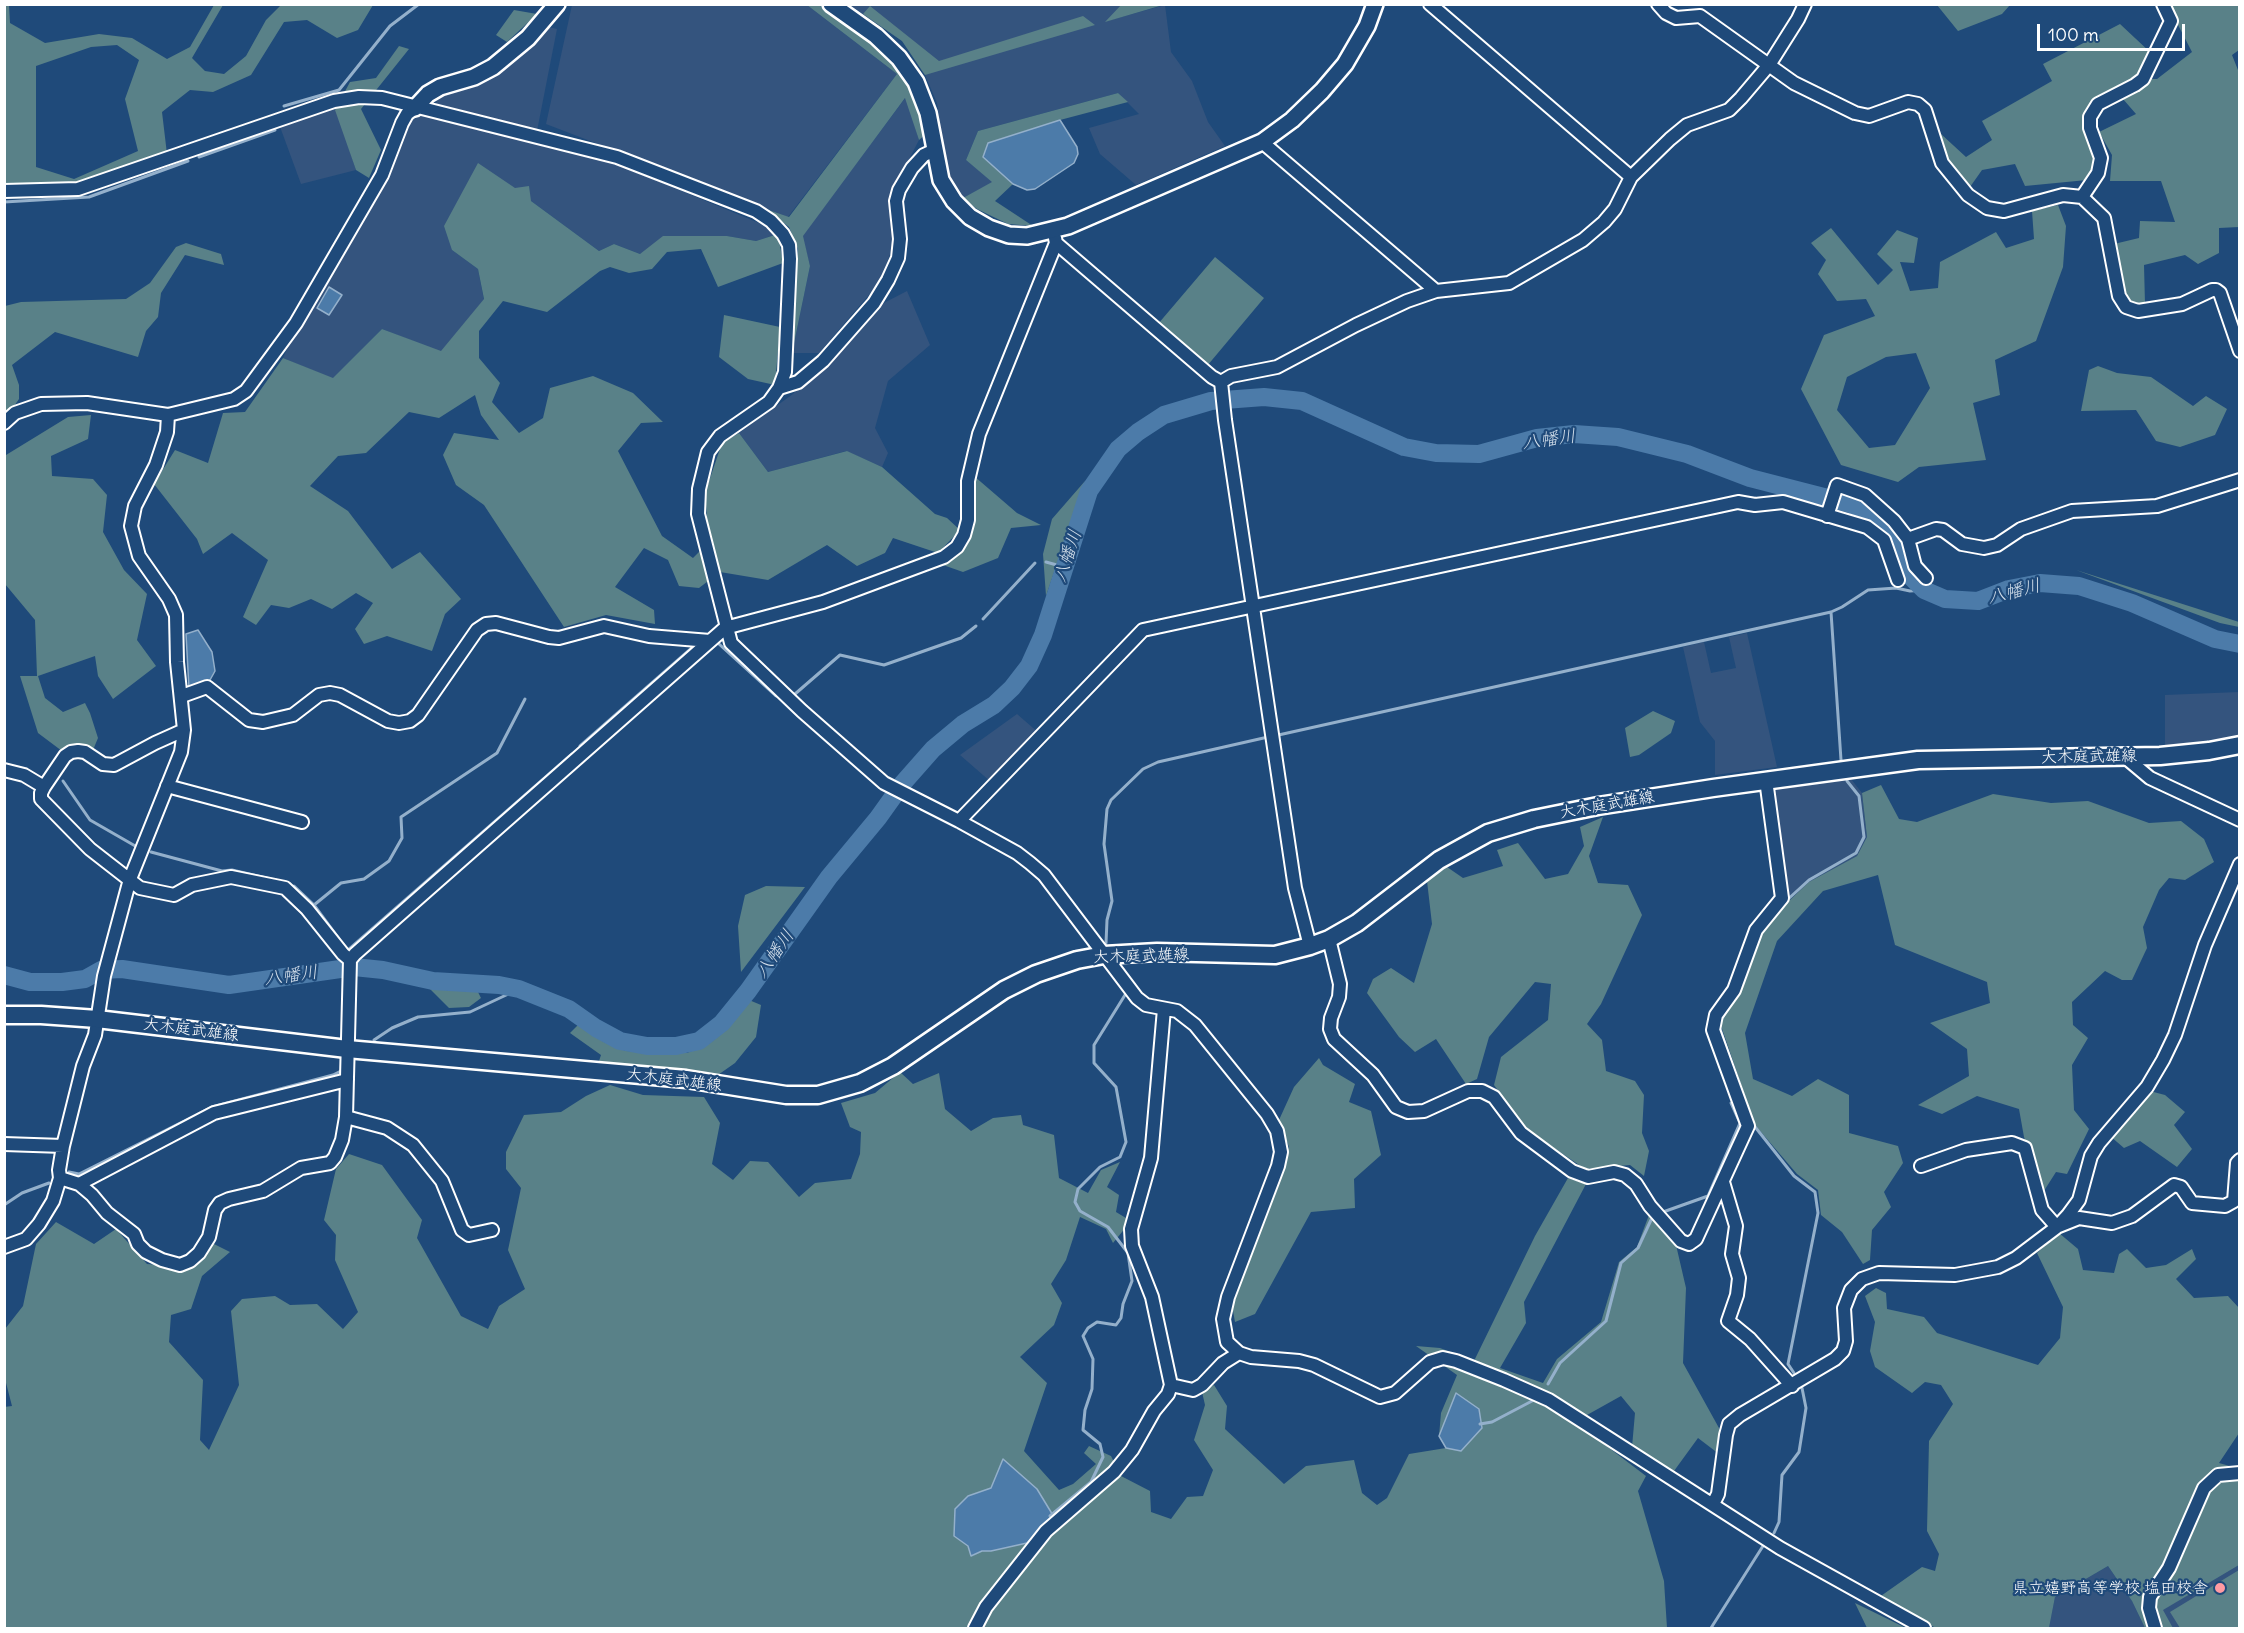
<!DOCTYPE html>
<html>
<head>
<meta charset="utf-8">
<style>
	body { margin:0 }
	#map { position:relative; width:2244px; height:1633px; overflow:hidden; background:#1f4a7a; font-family:Delius,sans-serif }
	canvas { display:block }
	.frame { position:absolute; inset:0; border:6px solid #fff; pointer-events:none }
	.scale { position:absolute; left:2037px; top:24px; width:148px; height:27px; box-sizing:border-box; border:3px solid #fff; border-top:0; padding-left:8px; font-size:18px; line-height:21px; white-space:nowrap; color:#fff; -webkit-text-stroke:4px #1f4a7a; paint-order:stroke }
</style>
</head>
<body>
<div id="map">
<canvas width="2244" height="1633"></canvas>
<div class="frame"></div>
<div class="scale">100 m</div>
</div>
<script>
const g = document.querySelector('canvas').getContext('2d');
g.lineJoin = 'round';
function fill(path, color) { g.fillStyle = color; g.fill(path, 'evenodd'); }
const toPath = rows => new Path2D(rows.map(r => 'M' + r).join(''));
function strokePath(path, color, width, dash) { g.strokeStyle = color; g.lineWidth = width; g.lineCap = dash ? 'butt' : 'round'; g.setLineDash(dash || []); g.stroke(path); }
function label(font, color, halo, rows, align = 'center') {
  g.font = font + ' Delius,"Klee One",sans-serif'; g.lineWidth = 4.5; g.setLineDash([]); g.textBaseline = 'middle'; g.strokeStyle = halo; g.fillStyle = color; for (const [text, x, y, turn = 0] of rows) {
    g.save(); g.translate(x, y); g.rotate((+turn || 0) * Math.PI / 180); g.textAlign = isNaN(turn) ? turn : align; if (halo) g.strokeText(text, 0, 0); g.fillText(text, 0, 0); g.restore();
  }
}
fill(toPath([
	[572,5,807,5,897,74,788,217,546,124],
	[850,5,1122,5,1107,21,1165,5,1171,52,1192,81,1208,122,1225,146,1136,185,1100,154,1089,128,1139,114,1118,93,978,131,966,160,993,182,963,198,947,173,937,103,925,75,902,41],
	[549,27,557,29,537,131,435,108,438,95,472,87,504,68],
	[906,97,919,140,890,196,893,246,880,282,819,353,792,353,810,266,802,236],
	[334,101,356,170,301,184,279,124],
	[425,113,619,165,759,223,778,234,756,241,727,236,640,254,614,244,599,251,531,201,452,250,478,269,484,300,441,352,382,329,333,379,283,358,294,333,391,173,409,121],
	[907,291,930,345,888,381,875,428,888,453,882,467,846,451,768,472,739,433,793,394,878,306],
	[1747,633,1777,767,1715,775,1715,741,1700,722,1683,647,1704,642,1711,673,1736,668,1729,637],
	[2239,692,2239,736,2165,746,2165,695],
	[1017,714,1040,734,991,782,960,755],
	[1851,779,1862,793,1867,837,1857,856,1810,882,1787,902,1772,790],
	[2239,1565,2239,1628,2173,1628,2162,1610],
	[2108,1566,2132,1601,2145,1628,2049,1628,2055,1597]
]), '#34547e');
fill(toPath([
	[1122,4,1163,4,1163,5,1105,22],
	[4,5,9,5,10,23,45,43,99,34,132,38,167,59,190,47,214,5,223,5,192,58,205,71,224,74,246,56,266,20,281,5,373,5,358,30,337,38,307,20,284,22,251,75,213,92,190,90,162,112,167,154,80,186,5,186],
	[117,45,139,60,125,99,138,151,74,179,36,167,36,66,91,47],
	[807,5,819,5,881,49,908,80,927,133,919,140,905,98,803,236,810,266,792,353,798,249,789,227,766,209,789,217,897,74],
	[1937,5,2010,5,2002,14,1958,31],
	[2169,5,2239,5,2239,50,2232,55,2240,75,2239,227,2219,228,2219,253,2198,264,2185,255,2144,265,2145,304,2128,302,2114,244,2139,238,2140,221,2175,222,2161,181,2110,181,2112,155,2099,132,2136,114,2123,99,2148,79,2157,79,2192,52,2177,23,2171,5],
	[870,6,939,61,1083,16,1095,25,925,75,902,41,863,14],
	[514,10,537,14,507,42,496,35],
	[2120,24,2151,53,2138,80,2095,100,2096,160,2087,180,2025,186,2015,164,1982,170,1970,187,1948,162,1941,134,1966,157,1992,140,1982,121,2052,81,2043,64],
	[399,46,409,49,361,109,381,150,369,178,356,170,335,110,350,82,376,78],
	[1118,93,1128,102,1060,120,988,143,983,157,1013,184,995,201,1033,226,1008,224,977,209,963,198,992,182,966,160,978,131],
	[478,163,515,188,529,186,531,201,599,251,614,244,640,254,663,236,727,236,756,241,778,234,783,263,718,287,701,249,667,252,652,269,629,273,610,267,600,271,547,312,503,301,479,331,479,358,500,383,492,402,519,433,543,418,550,388,593,376,633,393,663,422,641,423,618,451,662,536,693,558,709,542,705,493,722,443,739,433,768,472,847,451,882,467,935,514,947,518,960,530,938,553,893,538,885,553,857,566,827,545,768,580,720,572,699,588,679,586,668,560,644,548,615,587,654,610,655,624,606,615,564,627,484,505,456,485,443,455,454,433,499,440,481,415,475,395,439,418,409,412,366,453,338,456,310,486,348,511,392,569,420,552,461,599,445,614,432,651,387,636,364,644,355,629,373,603,356,593,332,609,311,599,289,608,271,605,256,625,243,617,268,560,232,533,203,554,197,539,154,484,175,450,208,463,223,413,245,412,283,358,333,378,382,329,441,351,484,299,478,269,452,250,444,226],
	[2058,205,2066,226,2063,267,2036,341,1995,360,2000,395,1973,403,1986,460,1919,467,1898,482,1841,465,1801,389,1824,335,1875,316,1866,299,1837,301,1818,274,1826,260,1811,243,1831,228,1878,285,1893,270,1877,254,1897,230,1918,238,1914,263,1900,262,1910,291,1938,288,1940,262,1996,232,2006,248,2034,239,2032,211],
	[1916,353,1930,388,1895,445,1869,448,1837,410,1847,377,1886,357],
	[186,243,221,254,224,265,185,255,161,293,158,317,146,331,138,357,55,332,12,365,19,385,19,399,5,419,5,306,21,302,126,299,150,283,176,247],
	[1215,257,1264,298,1207,366,1158,324],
	[724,315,780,327,775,385,748,379,719,357],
	[2098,366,2117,373,2151,377,2193,406,2206,396,2227,409,2215,435,2180,447,2156,441,2136,410,2081,411,2089,370],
	[91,415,88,439,51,456,52,476,93,479,107,495,103,532,124,570,147,594,137,640,156,666,113,699,98,676,95,656,38,676,45,698,63,712,85,703,90,713,98,738,93,750,79,744,62,751,38,733,20,676,37,676,35,620,5,584,4,453,6,455,68,417],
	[974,476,1017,513,1041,525,1011,528,998,558,963,572,943,565,964,549,973,520],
	[1085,481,1046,596,1043,554,1052,519],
	[2076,570,2239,622,2239,627,2220,623],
	[1653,711,1675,721,1671,733,1639,755,1630,757,1625,728],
	[1881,785,1899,819,1917,822,1993,794,2051,803,2088,801,2149,823,2181,821,2204,839,2214,862,2185,880,2169,878,2159,890,2143,927,2147,948,2132,980,2122,980,2105,971,2072,1002,2073,1025,2088,1038,2072,1065,2074,1110,2089,1129,2067,1174,2056,1172,2042,1194,2024,1137,2019,1109,1977,1096,1942,1114,1918,1105,1969,1076,1967,1049,1930,1023,1990,1003,1987,982,1895,945,1878,875,1823,891,1777,941,1745,1033,1753,1079,1792,1096,1818,1079,1849,1095,1849,1133,1898,1146,1903,1163,1884,1192,1891,1207,1872,1230,1870,1260,1863,1264,1842,1232,1821,1215,1818,1190,1797,1174,1755,1125,1720,1023,1740,992,1760,936,1773,916,1809,882,1857,856,1867,837,1862,793],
	[1603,817,1589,856,1598,883,1628,885,1642,915,1601,1004,1587,1024,1602,1040,1606,1071,1635,1081,1644,1095,1642,1133,1649,1151,1644,1176,1630,1165,1585,1169,1526,1129,1494,1085,1501,1057,1548,1020,1551,984,1535,982,1489,1037,1477,1079,1466,1084,1436,1039,1415,1052,1399,1037,1367,993,1373,979,1391,968,1414,983,1432,924,1427,881,1447,867,1463,878,1503,866,1497,850,1518,843,1545,879,1568,874,1584,846,1580,827],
	[766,886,805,887,741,972,738,926,745,895],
	[430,989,478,992,481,998,469,1007,449,1008],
	[749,1000,761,1005,756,1037,735,1063,715,1077,599,1061,601,1055,570,1033,578,1025,604,1042,626,1051,687,1053,710,1043,728,1027],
	[1319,1058,1323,1065,1355,1084,1349,1102,1371,1111,1381,1155,1354,1179,1355,1208,1311,1212,1255,1314,1235,1322,1232,1305,1289,1147,1279,1120,1294,1087],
	[900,1072,913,1084,939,1073,945,1109,971,1131,993,1118,1021,1115,1023,1125,1054,1135,1059,1178,1088,1193,1101,1170,1120,1162,1107,1187,1119,1195,1116,1212,1131,1221,1113,1243,1106,1229,1080,1217,1066,1260,1051,1284,1062,1303,1054,1325,1020,1357,1047,1383,1024,1451,1059,1490,1073,1484,1096,1464,1084,1453,1089,1446,1111,1456,1121,1476,1150,1491,1151,1512,1171,1519,1187,1497,1203,1496,1213,1470,1194,1440,1205,1405,1202,1392,1214,1385,1227,1406,1225,1429,1284,1484,1306,1466,1354,1460,1362,1493,1377,1505,1387,1498,1409,1454,1446,1448,1461,1451,1456,1393,1439,1436,1441,1413,1457,1375,1416,1346,1440,1348,1474,1361,1535,1236,1568,1178,1586,1184,1524,1302,1526,1323,1500,1368,1543,1383,1557,1359,1601,1322,1619,1262,1637,1247,1649,1215,1676,1245,1686,1288,1683,1363,1719,1428,1719,1454,1698,1438,1674,1471,1632,1447,1635,1413,1621,1396,1587,1415,1571,1419,1646,1476,1638,1491,1664,1581,1667,1628,5,1628,4,1407,12,1406,5,1379,5,1329,23,1306,36,1244,56,1222,94,1244,116,1229,147,1264,186,1267,212,1243,230,1252,202,1276,191,1309,171,1315,169,1342,203,1380,200,1440,209,1450,239,1385,231,1311,242,1299,275,1296,290,1305,317,1304,343,1329,358,1312,335,1260,336,1235,324,1220,336,1169,349,1154,382,1165,422,1220,417,1238,461,1316,488,1329,499,1306,525,1289,508,1250,521,1188,506,1169,506,1152,524,1115,561,1112,586,1096,610,1085,643,1095,704,1097,720,1123,712,1164,733,1180,750,1161,768,1162,799,1197,815,1183,851,1179,860,1154,861,1132,850,1127,841,1103,875,1093],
	[1004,1460,991,1551,982,1551,972,1556,968,1546,968,1496,991,1488],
	[2146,1090,2165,1095,2185,1112,2174,1125,2192,1149,2177,1167,2140,1141,2124,1148,2110,1136],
	[2059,1233,2078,1249,2083,1270,2114,1273,2119,1254,2127,1249,2146,1268,2166,1265,2192,1249,2196,1259,2176,1279,2194,1298,2228,1296,2239,1308,2239,1433,2219,1463,2237,1468,2239,1466,2239,1565,2163,1610,2173,1628,2145,1628,2132,1601,2108,1566,2055,1597,2049,1628,1936,1628,1878,1598,1922,1567,1935,1571,1939,1554,1927,1531,1929,1441,1953,1404,1941,1385,1925,1382,1912,1393,1875,1367,1870,1351,1875,1322,1865,1296,1876,1288,1886,1293,1887,1309,1924,1317,1937,1333,2038,1365,2060,1338,2063,1307,2037,1253],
	[2239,1570,2239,1628,2180,1628,2170,1612],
	[1855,1603,1906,1628,1867,1628]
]), '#598188');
const water = toPath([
	[1060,120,1077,147,1078,154,1074,163,1035,189,1027,190,1013,184,983,157,988,143,1060,120],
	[329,287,342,295,329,315,317,308,329,287],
	[198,630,212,652,215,671,210,680,189,689,186,634,198,630],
	[1456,1393,1479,1409,1482,1428,1461,1451,1446,1448,1439,1436,1456,1393],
	[1003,1459,1037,1489,1054,1517,1027,1543,991,1551,982,1551,971,1556,968,1546,954,1536,955,1509,968,1496,991,1488,1003,1459]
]);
fill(water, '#4c7ba9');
strokePath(water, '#94b0cb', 1.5);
strokePath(toPath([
	[284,106,339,90,390,26,419,4],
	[199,157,275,130],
	[4,202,89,197,188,161],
	[1046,562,1064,567],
	[1831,612,1841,760],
	[983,619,1035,563],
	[719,644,776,696],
	[795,694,840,655,884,665,961,638,976,626],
	[1274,736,1831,612,1842,607,1868,590,1896,588,1910,591,1924,590],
	[580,746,694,646],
	[63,781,90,820,137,847],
	[151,852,222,871,232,870,279,881],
	[294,886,314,905,339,939],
	[1786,901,1809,880,1856,853,1864,837,1859,796,1847,781],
	[314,905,341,883,364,879,389,861,402,838,401,817,497,753,525,699],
	[1106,943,1107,920,1112,901,1104,844,1107,809,1111,800,1143,769,1158,762,1268,737],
	[346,950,347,951,572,754],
	[1721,1020,1728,1008],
	[1719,1026,1731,1062],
	[374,1040,392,1028,418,1017,470,1012,519,989],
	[1752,1123,1794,1176,1815,1192,1818,1213,1788,1364,1794,1373],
	[69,1172,79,1174,212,1107,333,1075,341,1071],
	[4,1205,22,1193,49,1183],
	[1663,1212,1708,1196,1740,1123,1731,1103],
	[1548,1384,1560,1363,1606,1321,1621,1263,1638,1248,1651,1220],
	[1480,1424,1492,1422,1532,1401],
	[1050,1516,1091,1482,1103,1457,1100,1444,1083,1430,1085,1410,1092,1389,1093,1359,1083,1336,1088,1328,1097,1322,1116,1325,1121,1318,1123,1304,1132,1281,1128,1253,1108,1227,1080,1211,1075,1202,1078,1189,1100,1167,1120,1157,1126,1142,1116,1087,1094,1063,1094,1045,1125,995],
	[1774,1533,1779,1522,1782,1475,1799,1452,1806,1408,1802,1388],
	[1711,1628,1763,1546]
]), '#94b0cb', 3);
strokePath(toPath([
	[4,975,30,982,62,982,85,979,101,970,122,969,229,985,354,967,383,970,433,981,499,985,519,989,569,1009,596,1028,620,1041,647,1046,676,1046,699,1041,722,1023,748,991,829,877,878,818,903,783,933,749,963,724,994,705,1012,688,1029,666,1043,635,1089,491,1118,449,1138,432,1164,415,1211,401,1264,397,1302,401,1404,447,1436,453,1479,454,1537,438,1574,434,1618,437,1687,454,1750,478,1851,504,1883,523,1894,538,1909,575,1924,590,1945,599,1978,601,2009,589,2040,583,2079,586,2132,603,2215,639,2240,644]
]), '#4c7ba9', 18);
const minor = toPath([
	[1430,4,1631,177],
	[1658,4,1666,13,1676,18,1700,16,1794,83,1855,113,1869,116,1908,102,1918,104,1925,110,1942,163,1968,195,1987,208,2004,211,2063,195,2082,197,2104,218,2119,296,2126,307,2138,311,2182,304,2212,290,2216,290,2220,293,2240,351],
	[1262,142,1436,291],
	[4,191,78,189,334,101,359,97,382,98,617,157,756,211,771,221,783,234,789,245,790,259,785,372,779,388,769,402,720,436,708,452,699,489,698,514,731,643,802,711,884,783,959,821,1017,853,1030,863,1044,875,1137,998,1146,1005,1177,1011,1195,1025,1267,1114,1277,1131,1281,1152,1278,1166,1228,1297,1223,1319,1227,1342,1239,1353,1251,1357,1299,1361,1314,1365,1380,1397,1395,1393,1430,1362,1443,1358,1456,1361,1504,1380,1549,1400,1780,1548,1924,1628],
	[2082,197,2098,173,2101,158,2090,128,2090,117,2098,104,2135,85,2143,79,2171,21,2163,4],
	[1055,238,1056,243,1212,377,1221,382],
	[1221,382,1231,376,1277,367,1356,325,1407,301,1436,291,1509,283,1583,240,1604,222,1615,209,1631,177,1670,139,1687,125,1729,110,1741,98,1769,65,1798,19,1805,4],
	[1221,382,1225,420,1295,888,1310,946],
	[779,388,798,382,823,361,874,303,888,280,898,258,900,239,896,201,899,190,912,168,924,155,935,150],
	[4,423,15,413,41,404,87,403,168,415,234,399,246,391,296,323,382,175,402,123,407,114,415,108],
	[1827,516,1837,485,1865,495,1894,521,1908,539,1915,566,1926,578],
	[1908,539,1936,529,1943,530,1962,544,1984,548,1997,545,2021,529,2072,511,2157,506,2240,480],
	[182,696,207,687,249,720,263,722,293,715,319,695,330,693,340,695,388,721,399,723,410,721,418,715,477,630,486,624,496,623,549,637,559,638,604,626,649,636,710,641],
	[184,730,155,743,114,765,103,764,85,752,78,751,71,752,65,756,44,787,41,793,41,799,90,849,140,888,174,895,192,885,231,877,285,888,307,909,343,954,350,960],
	[2125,757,2150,778,2240,820],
	[4,770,24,775,44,787],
	[167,786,302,822],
	[959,821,1143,630,1738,502,1755,505,1783,502,1867,527,1884,540,1898,580],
	[1329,939,1340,984,1339,997,1331,1018,1330,1029,1334,1039,1373,1075,1396,1107,1408,1112,1424,1111,1468,1091,1482,1091,1494,1097,1521,1133,1572,1171,1588,1177,1614,1172,1625,1175,1636,1184,1650,1206,1681,1241,1689,1244,1696,1239,1748,1126,1713,1030,1716,1015,1734,990,1756,930,1782,898,1766,780],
	[346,1117,387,1128,413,1145,442,1181,462,1230,469,1235,492,1230],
	[4,1144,63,1146],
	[1921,1166,1966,1150,2012,1143,2025,1148,2042,1210,2057,1227],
	[60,1178,79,1184,92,1195,107,1213,134,1234,138,1244,146,1252,162,1260,180,1265,190,1261,199,1253,209,1237,215,1210,220,1203,229,1199,263,1191,301,1168,330,1163,335,1157,342,1140,346,1117,350,960,355,954,725,628,823,602,944,557,957,547,964,535,968,520,968,481,979,434,1056,243],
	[1723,1182,1736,1226,1732,1254,1739,1278,1737,1295,1728,1321,1750,1339,1792,1386],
	[79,1184,214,1113,347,1080],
	[2234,1201,2237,1163,2240,1160],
	[2059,1226,2079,1218,2112,1223,2132,1216,2174,1185,2181,1187,2192,1203,2225,1206,2234,1201],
	[4,1247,26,1239,39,1224,53,1201,60,1178,59,1170,63,1146,83,1066,95,1035,104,976,130,879,181,752,184,730,177,662,176,615,169,599,139,556,131,526,135,506,156,465,167,432,168,415],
	[1171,1385,1193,1390,1202,1385,1223,1363,1239,1353],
	[1713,1504,1718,1494,1726,1435,1729,1424,1740,1415,1835,1359,1843,1351,1846,1341,1844,1308,1851,1290,1862,1279,1879,1273,1955,1275,1998,1267,2016,1258,2057,1227,2068,1215,2079,1200,2091,1156,2099,1143,2147,1087,2163,1060,2175,1035,2205,945,2240,864],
	[975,1628,986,1607,1046,1531,1114,1472,1132,1450,1154,1411,1168,1394,1171,1385,1152,1297,1132,1246,1131,1229,1151,1158,1164,1009],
	[2155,1628,2149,1608,2150,1597,2169,1568,2204,1488,2218,1475,2240,1473]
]);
const tertiary = toPath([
	[831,4,876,36,899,58,916,82,928,113,941,180,954,201,970,217,989,228,1009,235,1027,236,1068,226,1262,142,1292,120,1322,91,1345,64,1367,26,1375,4],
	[415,108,428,94,440,87,474,77,493,67,528,38,557,4]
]);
const secondary = toPath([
	[4,1015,41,1015,97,1019,347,1049,686,1079,786,1095,818,1095,860,1083,893,1066,1004,990,1036,974,1077,960,1104,955,1157,952,1275,955,1310,946,1329,939,1357,923,1439,860,1488,833,1534,819,1598,806,1713,788,1918,760,2160,756,2209,751,2240,745]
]);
strokePath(minor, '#fff', 16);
strokePath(tertiary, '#fff', 20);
strokePath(secondary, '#fff', 21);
strokePath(minor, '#1f4a7a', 12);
strokePath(tertiary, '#1f4a7a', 15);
strokePath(secondary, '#1f4a7a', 16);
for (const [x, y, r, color] of [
	[2220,1588,6,"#ff9aa2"]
]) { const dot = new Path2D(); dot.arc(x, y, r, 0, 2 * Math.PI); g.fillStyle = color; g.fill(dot); strokePath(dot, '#1f4a7a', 2); }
label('16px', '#fff', '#1f4a7a', [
	["大木庭武雄線",2089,757,-1],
	["大木庭武雄線",1607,805,-10],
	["大木庭武雄線",1141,956,-2],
	["大木庭武雄線",191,1030,7],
	["大木庭武雄線",674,1080,7]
]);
label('16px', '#fff', '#1f4a7a', [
	["県立嬉野高等学校 塩田校舎",2208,1588]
], 'right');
label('italic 18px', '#d2deea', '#1f4a7a', [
	["八幡川",1549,440,-8],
	["八幡川",1068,556,-72],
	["八幡川",2014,592,-14],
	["八幡川",775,954,-55],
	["八幡川",291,976,-8]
]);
</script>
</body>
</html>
